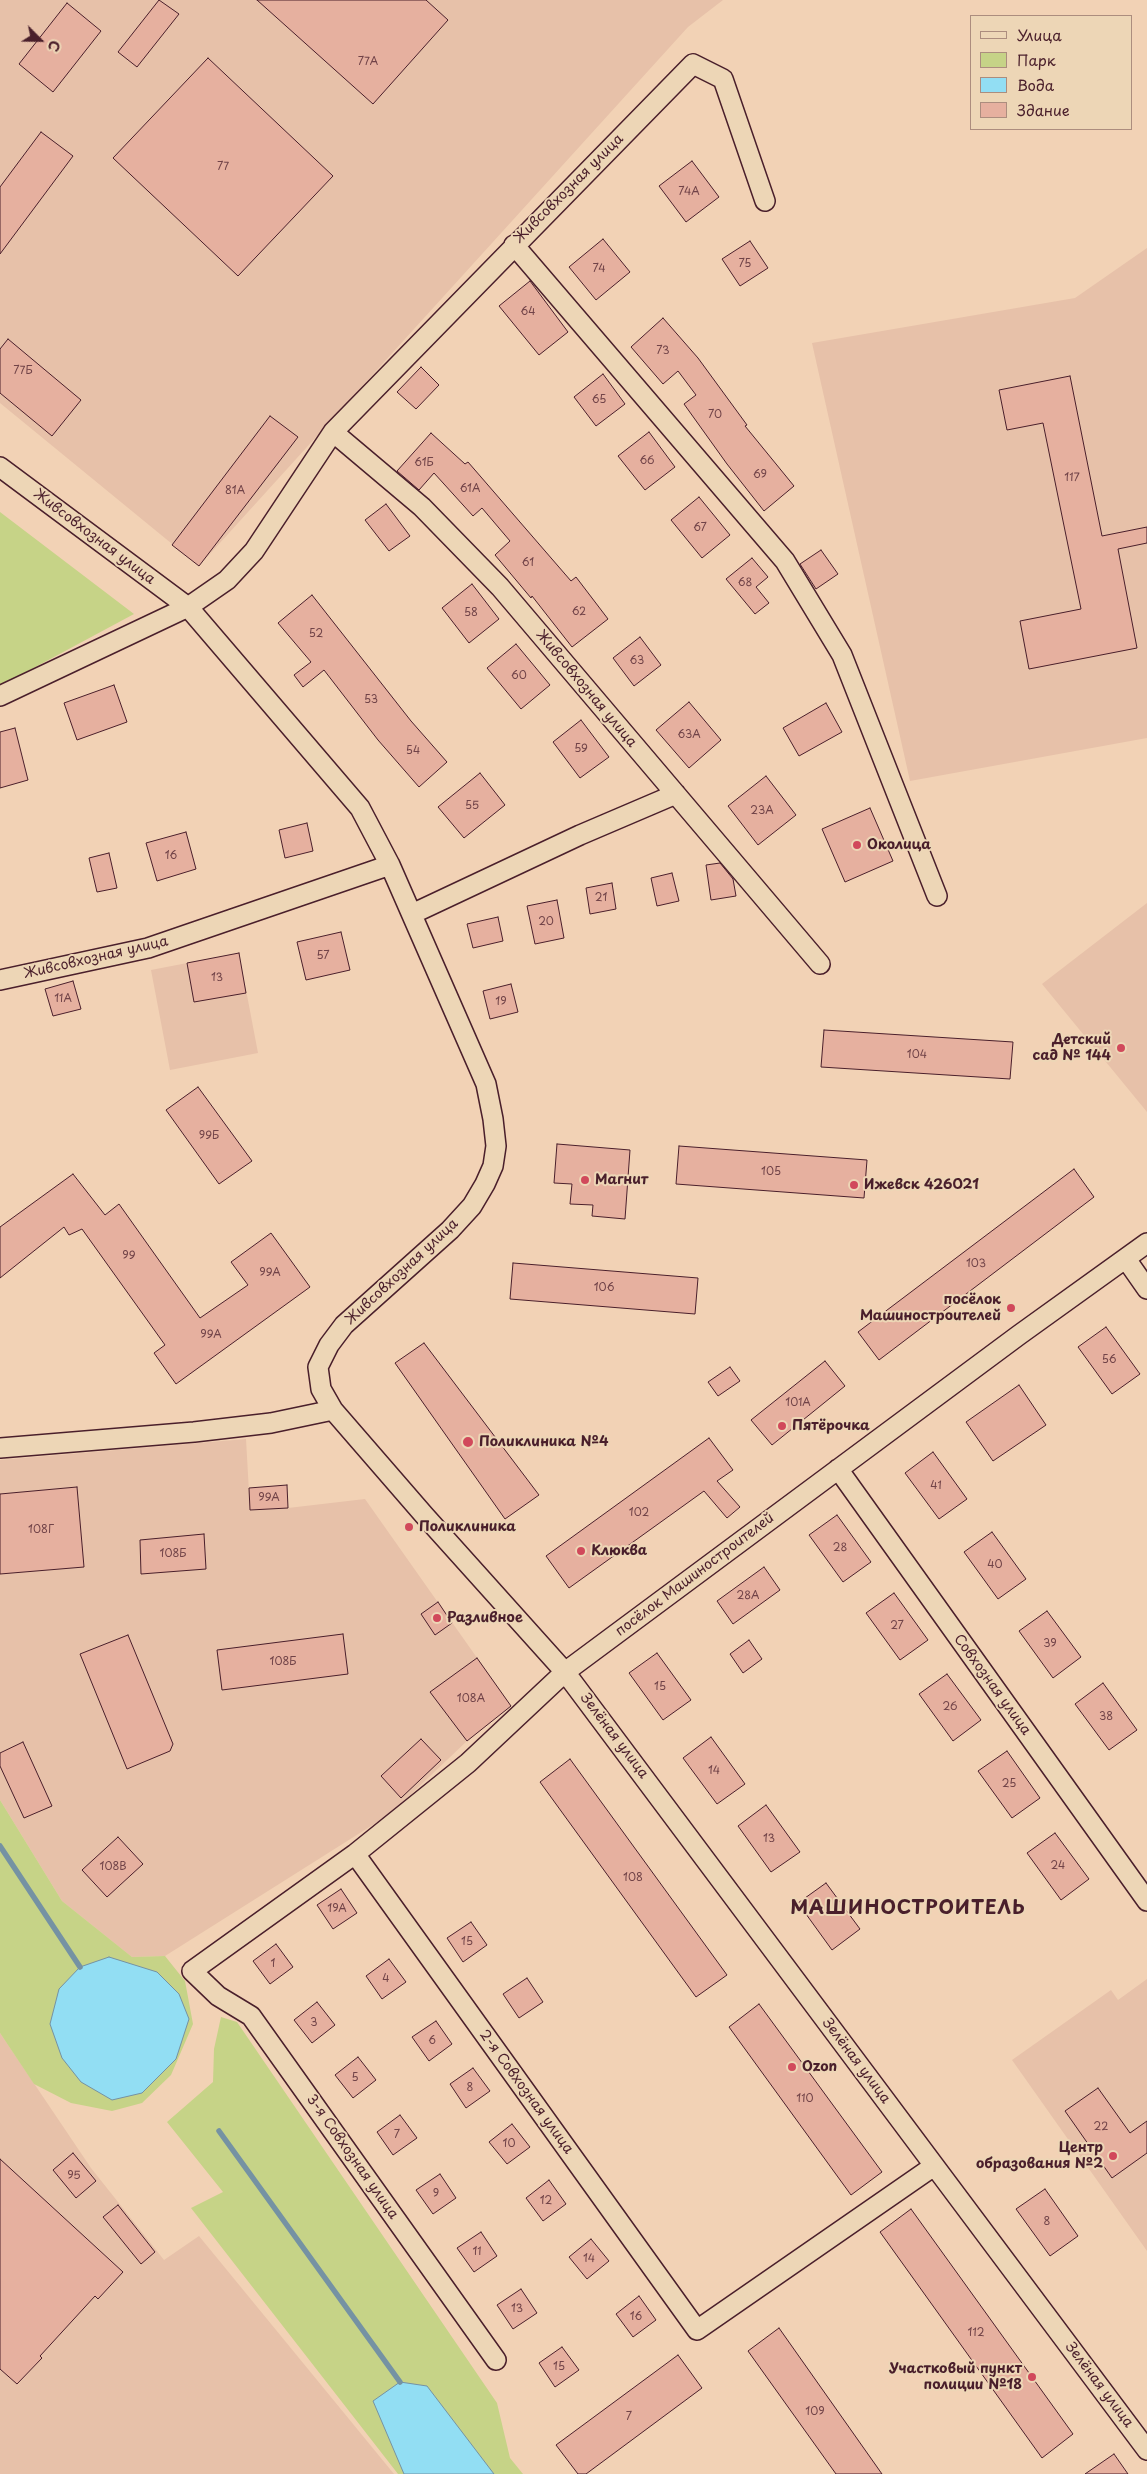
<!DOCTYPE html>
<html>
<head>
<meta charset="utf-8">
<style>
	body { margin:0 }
	#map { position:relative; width:1147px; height:2474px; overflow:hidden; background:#f2d2b5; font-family:"Playpen Sans",sans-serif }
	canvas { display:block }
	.legend { position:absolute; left:970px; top:15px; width:162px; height:115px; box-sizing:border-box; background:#edd6b6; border:1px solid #ac8d7e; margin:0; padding:6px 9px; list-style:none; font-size:15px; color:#4a1f2b }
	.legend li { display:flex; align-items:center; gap:10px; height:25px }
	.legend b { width:25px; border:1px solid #ac8d7e }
	.north { position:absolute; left:15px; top:15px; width:50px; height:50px; -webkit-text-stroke:4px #edd6b6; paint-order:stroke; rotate:113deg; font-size:14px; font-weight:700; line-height:20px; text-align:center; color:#4a1f2b }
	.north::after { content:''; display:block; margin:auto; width:18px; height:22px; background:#4a1f2b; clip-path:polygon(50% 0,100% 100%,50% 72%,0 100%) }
</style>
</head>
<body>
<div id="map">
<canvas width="1147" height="2474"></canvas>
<ul class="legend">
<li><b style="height:6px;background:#edd6b6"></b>Улица</li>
<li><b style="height:14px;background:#c6d387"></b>Парк</li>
<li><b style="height:14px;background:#92def3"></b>Вода</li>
<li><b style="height:14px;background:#e6b09f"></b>Здание</li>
</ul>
<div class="north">С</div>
</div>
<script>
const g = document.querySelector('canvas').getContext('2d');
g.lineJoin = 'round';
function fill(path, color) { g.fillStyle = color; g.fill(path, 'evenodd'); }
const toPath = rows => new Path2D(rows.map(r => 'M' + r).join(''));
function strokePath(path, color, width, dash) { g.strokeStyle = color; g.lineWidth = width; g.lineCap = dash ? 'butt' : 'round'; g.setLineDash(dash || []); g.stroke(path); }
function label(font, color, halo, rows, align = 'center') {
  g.font = font + ' "Playpen Sans",sans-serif'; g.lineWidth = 4; g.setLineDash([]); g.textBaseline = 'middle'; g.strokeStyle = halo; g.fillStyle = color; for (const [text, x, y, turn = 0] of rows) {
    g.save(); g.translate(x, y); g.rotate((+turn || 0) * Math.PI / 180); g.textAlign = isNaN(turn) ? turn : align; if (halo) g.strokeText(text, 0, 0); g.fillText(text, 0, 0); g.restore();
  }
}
fill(toPath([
	[0,0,723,0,688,27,199,566,0,403],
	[1147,248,1147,738,910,781,812,343,1075,298],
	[1147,903,1147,1112,1042,984],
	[239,953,258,1053,170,1070,151,970],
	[246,1439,250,1510,288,1508,365,1499,511,1706,467,1741,390,1814,165,1956,132,1957,62,1901,0,1800,0,1460],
	[1147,1979,1147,2251,1012,2060,1111,1990,1118,2000],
	[0,2033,91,2168,164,2260,199,2236,394,2474,0,2474]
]), '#e7c1a9');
fill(toPath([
	[0,512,134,614,0,686],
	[0,1800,62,1901,132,1957,165,1956,185,1981,193,2024,171,2075,142,2103,112,2111,71,2103,34,2084,0,2033],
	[221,2017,237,2022,497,2403,510,2458,523,2474,398,2474,191,2208,223,2192,167,2122,213,2082,214,2049]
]), '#c6d387');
const water = toPath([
	[109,1957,157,1972,179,1994,189,2019,176,2059,142,2093,112,2100,81,2082,62,2058,50,2024,59,1989,80,1967,109,1957],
	[400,2382,427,2386,494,2474,404,2474,373,2401,400,2382]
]);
fill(water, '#92def3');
strokePath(water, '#7592a3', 1);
strokePath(toPath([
	[0,1846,80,1967],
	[219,2131,400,2382]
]), '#7592a3', 5.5);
const building = toPath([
	[159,0,179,14,137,67,118,52,159,0],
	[257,0,426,0,448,20,373,104,257,0],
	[67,3,101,31,53,92,19,64,67,3],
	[208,58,333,176,238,276,113,158,208,58],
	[41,132,73,156,0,254,0,187,41,132],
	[692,161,719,197,686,222,659,186,692,161],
	[603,239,630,272,596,300,569,267,603,239],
	[750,241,768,268,740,286,722,259,750,241],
	[530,281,568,332,539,355,499,306,530,281],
	[663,318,698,358,747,425,745,426,794,486,764,511,727,464,684,404,696,395,678,371,663,384,631,347,663,318],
	[8,339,81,400,52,436,0,393,0,349,8,339],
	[421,367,439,385,416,409,397,392,421,367],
	[603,374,625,404,596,426,574,397,603,374],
	[1070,376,1102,536,1147,527,1147,543,1118,549,1137,648,1029,669,1020,621,1081,609,1043,423,1007,430,999,390,1070,376],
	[270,416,298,437,199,566,172,545,270,416],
	[649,432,675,467,645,490,618,456,649,432],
	[431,433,465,464,468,462,571,581,576,577,608,619,572,647,532,596,531,598,495,555,510,541,482,508,473,516,434,473,419,490,397,471,431,433],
	[699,497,730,535,702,558,671,520,699,497],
	[386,504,410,536,389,551,365,520,386,504],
	[821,550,838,574,816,589,800,564,821,550],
	[752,558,768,577,756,587,769,603,755,614,726,579,752,558],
	[472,584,499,619,469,643,442,608,472,584],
	[312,595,411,721,447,762,419,787,378,740,324,670,303,687,294,675,311,662,278,623,312,595],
	[640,637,661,665,634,686,613,658,640,637],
	[516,644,550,685,521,709,487,668,516,644],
	[114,685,127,722,77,740,64,703,114,685],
	[689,702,721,740,689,768,656,730,689,702],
	[826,703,842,732,799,756,783,728,826,703],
	[581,720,609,757,580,778,553,742,581,720],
	[15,728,28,780,0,788,0,732,15,728],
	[480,773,505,805,464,838,438,807,480,773],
	[766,776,796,815,758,845,728,806,766,776],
	[870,808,893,861,845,882,822,829,870,808],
	[307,823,313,851,285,858,279,830,307,823],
	[186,832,196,869,157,881,146,843,186,832],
	[109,853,117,888,97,892,89,858,109,853],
	[720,863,733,879,736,896,711,900,706,865,720,863],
	[672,873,679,901,657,906,651,878,672,873],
	[612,883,616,909,590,914,586,888,612,883],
	[557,900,564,938,535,944,527,906,557,900],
	[498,917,503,941,473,948,467,924,498,917],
	[341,932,350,970,306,980,297,942,341,932],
	[239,953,246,993,194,1002,187,963,239,953],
	[73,981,81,1009,53,1016,45,989,73,981],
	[511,984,518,1012,490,1019,483,991,511,984],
	[824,1030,1013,1042,1010,1079,821,1067,824,1030],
	[198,1087,252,1161,219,1184,166,1110,198,1087],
	[557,1144,630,1150,625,1219,592,1216,593,1205,570,1204,572,1184,554,1183,557,1144],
	[679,1146,867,1160,864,1198,676,1184,679,1146],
	[1074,1169,1094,1197,879,1360,858,1332,1074,1169],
	[73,1174,105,1215,119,1204,200,1318,248,1285,231,1262,271,1233,310,1287,176,1384,154,1353,165,1345,82,1229,69,1235,64,1227,0,1278,0,1227,73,1174],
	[513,1263,698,1278,695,1314,510,1299,513,1263],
	[1106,1327,1140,1374,1112,1394,1078,1347,1106,1327],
	[424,1343,539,1495,505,1519,395,1363,424,1343],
	[825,1361,845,1386,772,1445,751,1420,825,1361],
	[730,1367,740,1381,718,1396,708,1382,730,1367],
	[1019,1385,1046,1425,993,1461,966,1422,1019,1385],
	[709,1438,733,1470,717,1481,740,1507,727,1518,704,1491,569,1588,546,1556,709,1438],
	[933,1452,967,1499,939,1519,905,1473,933,1452],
	[287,1485,288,1508,250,1510,249,1488,287,1485],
	[77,1487,84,1567,0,1574,0,1494,77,1487],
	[837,1515,871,1562,843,1582,809,1535,837,1515],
	[992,1532,1026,1579,998,1599,964,1552,992,1532],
	[204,1534,206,1569,141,1574,140,1540,204,1534],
	[764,1567,780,1590,733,1624,717,1601,764,1567],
	[894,1593,928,1640,900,1660,866,1613,894,1593],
	[438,1602,452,1623,435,1635,421,1614,438,1602],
	[1047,1611,1081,1657,1053,1678,1019,1631,1047,1611],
	[343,1634,348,1674,222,1690,217,1650,343,1634],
	[128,1635,173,1744,170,1751,127,1769,80,1654,128,1635],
	[749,1640,762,1659,743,1673,730,1654,749,1640],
	[657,1653,691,1700,663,1720,629,1673,657,1653],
	[477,1658,511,1706,467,1741,430,1692,477,1658],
	[947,1674,981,1720,953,1741,919,1694,947,1674],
	[1103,1683,1137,1730,1109,1750,1075,1704,1103,1683],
	[711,1737,745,1784,717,1804,683,1758,711,1737],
	[421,1739,441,1760,401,1798,381,1776,421,1739],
	[23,1742,52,1806,24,1818,0,1766,0,1753,23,1742],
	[1007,1751,1040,1798,1012,1818,978,1771,1007,1751],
	[570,1759,727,1975,696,1997,540,1782,570,1759],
	[766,1805,800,1852,771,1872,738,1826,766,1805],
	[1055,1833,1089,1879,1061,1900,1027,1853,1055,1833],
	[118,1837,143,1864,107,1897,82,1870,118,1837],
	[826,1883,860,1929,832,1950,798,1903,826,1883],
	[341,1889,357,1913,333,1929,317,1905,341,1889],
	[471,1922,487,1945,463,1962,447,1938,471,1922],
	[276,1944,293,1967,270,1984,253,1961,276,1944],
	[389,1959,406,1982,382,1999,366,1976,389,1959],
	[527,1978,543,2002,519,2018,503,1994,527,1978],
	[317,2002,335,2025,312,2043,294,2020,317,2002],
	[759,2004,882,2172,851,2195,729,2027,759,2004],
	[436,2021,452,2044,429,2061,412,2037,436,2021],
	[358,2057,376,2080,353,2098,335,2075,358,2057],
	[473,2068,490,2091,466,2108,450,2084,473,2068],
	[1098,2088,1130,2133,1147,2121,1147,2153,1112,2178,1065,2111,1098,2088],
	[400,2115,417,2138,393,2155,377,2132,400,2115],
	[512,2124,530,2147,507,2164,489,2142,512,2124],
	[73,2153,96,2181,76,2198,53,2170,73,2153],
	[0,2159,123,2272,98,2299,95,2296,40,2356,42,2358,17,2384,0,2369,0,2159],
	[440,2174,456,2198,433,2214,416,2190,440,2174],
	[549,2180,566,2204,543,2221,526,2198,549,2180],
	[1045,2189,1078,2236,1050,2256,1016,2209,1045,2189],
	[118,2205,155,2252,141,2264,103,2217,118,2205],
	[911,2209,1073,2434,1042,2458,880,2232,911,2209],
	[481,2232,497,2256,474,2272,457,2248,481,2232],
	[591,2239,609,2261,587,2279,569,2257,591,2239],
	[521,2289,537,2313,513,2329,497,2305,521,2289],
	[639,2296,656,2320,633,2337,616,2314,639,2296],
	[779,2328,882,2474,836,2474,748,2351,779,2328],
	[562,2347,579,2370,555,2387,539,2363,562,2347],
	[678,2355,702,2388,586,2474,578,2474,556,2445,678,2355],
	[1114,2454,1128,2474,1085,2474,1114,2454]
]);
fill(building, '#e6b09f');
strokePath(building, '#4a1f2b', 1);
const minor = toPath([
	[514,245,785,561,842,655,937,896],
	[333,432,422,507,500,587,820,964],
	[0,467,188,607,360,808,390,865,486,1084,493,1119,496,1146,493,1166,485,1184,472,1206,450,1230,344,1325,329,1345,318,1367,321,1389,333,1410,424,1515,565,1672,1147,2450],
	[0,696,188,607,227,580,254,551,333,432,693,64,723,79,765,201],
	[412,914,580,835,676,794],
	[0,980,148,948,390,865],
	[1126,1259,1147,1289],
	[0,1448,194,1432,271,1423,333,1410],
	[838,1469,1147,1901],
	[355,1854,697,2330,934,2166],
	[496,2360,251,2016,218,1996,192,1971,355,1854,468,1763,565,1672,1019,1335,1147,1243]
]);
strokePath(minor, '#4a1f2b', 22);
strokePath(minor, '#edd6b6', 19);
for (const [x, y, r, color] of [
	[857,845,5,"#d1495b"],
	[1121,1048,5,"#d1495b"],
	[585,1180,5,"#d1495b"],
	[854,1185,5,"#d1495b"],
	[1011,1308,5,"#d1495b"],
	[782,1426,5,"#d1495b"],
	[468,1442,6,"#d1495b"],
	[409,1527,5,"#d1495b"],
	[581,1551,5,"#d1495b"],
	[437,1618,5,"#d1495b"],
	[792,2067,5,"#d1495b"],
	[1113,2156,5,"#d1495b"],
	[1032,2377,5,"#d1495b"]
]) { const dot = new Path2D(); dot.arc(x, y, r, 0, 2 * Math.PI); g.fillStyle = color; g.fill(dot); strokePath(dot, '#edd6b6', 2); }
label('11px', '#714348', null, [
	["77А",368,62],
	["77",223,167],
	["74А",689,192],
	["75",745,264],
	["74",599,269],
	["64",528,312],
	["73",663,351],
	["77Б",23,371],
	["65",599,400],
	["70",715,415],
	["66",647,461],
	["61Б",424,463],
	["69",760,475],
	["117",1072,478],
	["61А",470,489],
	["81А",235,491],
	["67",700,528],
	["61",528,563],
	["68",745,583],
	["62",579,612],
	["58",471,613],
	["52",316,634],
	["63",637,661],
	["60",519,676],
	["53",371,700],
	["63А",689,735],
	["59",581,749],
	["54",413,751],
	["55",472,806],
	["23А",762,811],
	["16",171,856],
	["21",601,898],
	["20",546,922],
	["57",323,956],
	["13",217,978],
	["11А",63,999],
	["19",501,1002],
	["104",917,1055],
	["99Б",209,1136],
	["105",771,1172],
	["99",129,1256],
	["103",976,1264],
	["99А",270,1273],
	["106",604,1288],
	["99А",211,1335],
	["56",1109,1360],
	["101А",798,1403],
	["41",936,1486],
	["99А",269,1498],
	["102",639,1513],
	["108Г",41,1530],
	["28",840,1548],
	["108Б",173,1554],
	["40",995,1565],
	["28А",748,1596],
	["27",897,1626],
	["39",1050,1644],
	["108Б",283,1662],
	["15",660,1687],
	["108А",471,1699],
	["26",950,1707],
	["38",1106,1717],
	["14",714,1771],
	["25",1009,1784],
	["13",769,1839],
	["24",1058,1866],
	["108В",113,1867],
	["108",633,1878],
	["19А",337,1909],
	["15",467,1942],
	["1",273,1964],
	["4",386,1979],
	["3",314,2023],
	["6",432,2041],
	["5",355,2078],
	["8",470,2088],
	["110",805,2099],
	["22",1101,2127],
	["7",397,2135],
	["10",509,2144],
	["95",74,2176],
	["9",436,2194],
	["12",546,2201],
	["8",1047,2222],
	["11",477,2252],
	["14",589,2259],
	["13",517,2309],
	["16",636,2317],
	["112",976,2333],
	["15",559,2367],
	["109",815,2412],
	["7",629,2417]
]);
label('14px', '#4a1f2b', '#edd6b6', [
	["Живсовхозная улица",569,189,-45],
	["Живсовхозная улица",94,537,37],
	["Живсовхозная улица",586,689,50],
	["Живсовхозная улица",96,958,-13],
	["Живсовхозная улица",402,1272,-43],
	["посёлок Машиностроителей",695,1575,-37],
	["Совхозная улица",992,1685,54],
	["Зелёная улица",614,1736,53],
	["Зелёная улица",856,2061,53],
	["2-я Совхозная улица",526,2092,54],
	["3-я Совхозная улица",352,2157,55],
	["Зелёная улица",1099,2385,53]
]);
label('bold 14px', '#4a1f2b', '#edd6b6', [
	["Околица",867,845],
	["Детский",1111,1040,"right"],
	["сад № 144",1111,1056,"right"],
	["Магнит",595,1180],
	["Ижевск 426021",864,1185],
	["посёлок",1001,1300,"right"],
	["Машиностроителей",1001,1316,"right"],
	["Пятёрочка",792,1426],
	["Поликлиника №4",479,1442],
	["Поликлиника",419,1527],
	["Клюква",591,1551],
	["Разливное",447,1618],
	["Ozon",802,2067],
	["Центр",1103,2148,"right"],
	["образования №2",1103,2164,"right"],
	["Участковый пункт",1022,2369,"right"],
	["полиции №18",1022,2385,"right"]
], 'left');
g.letterSpacing = '1px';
label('bold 19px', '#4a1f2b', '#edd6b6', [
	["МАШИНОСТРОИТЕЛЬ",908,1909]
]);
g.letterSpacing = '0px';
</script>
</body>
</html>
